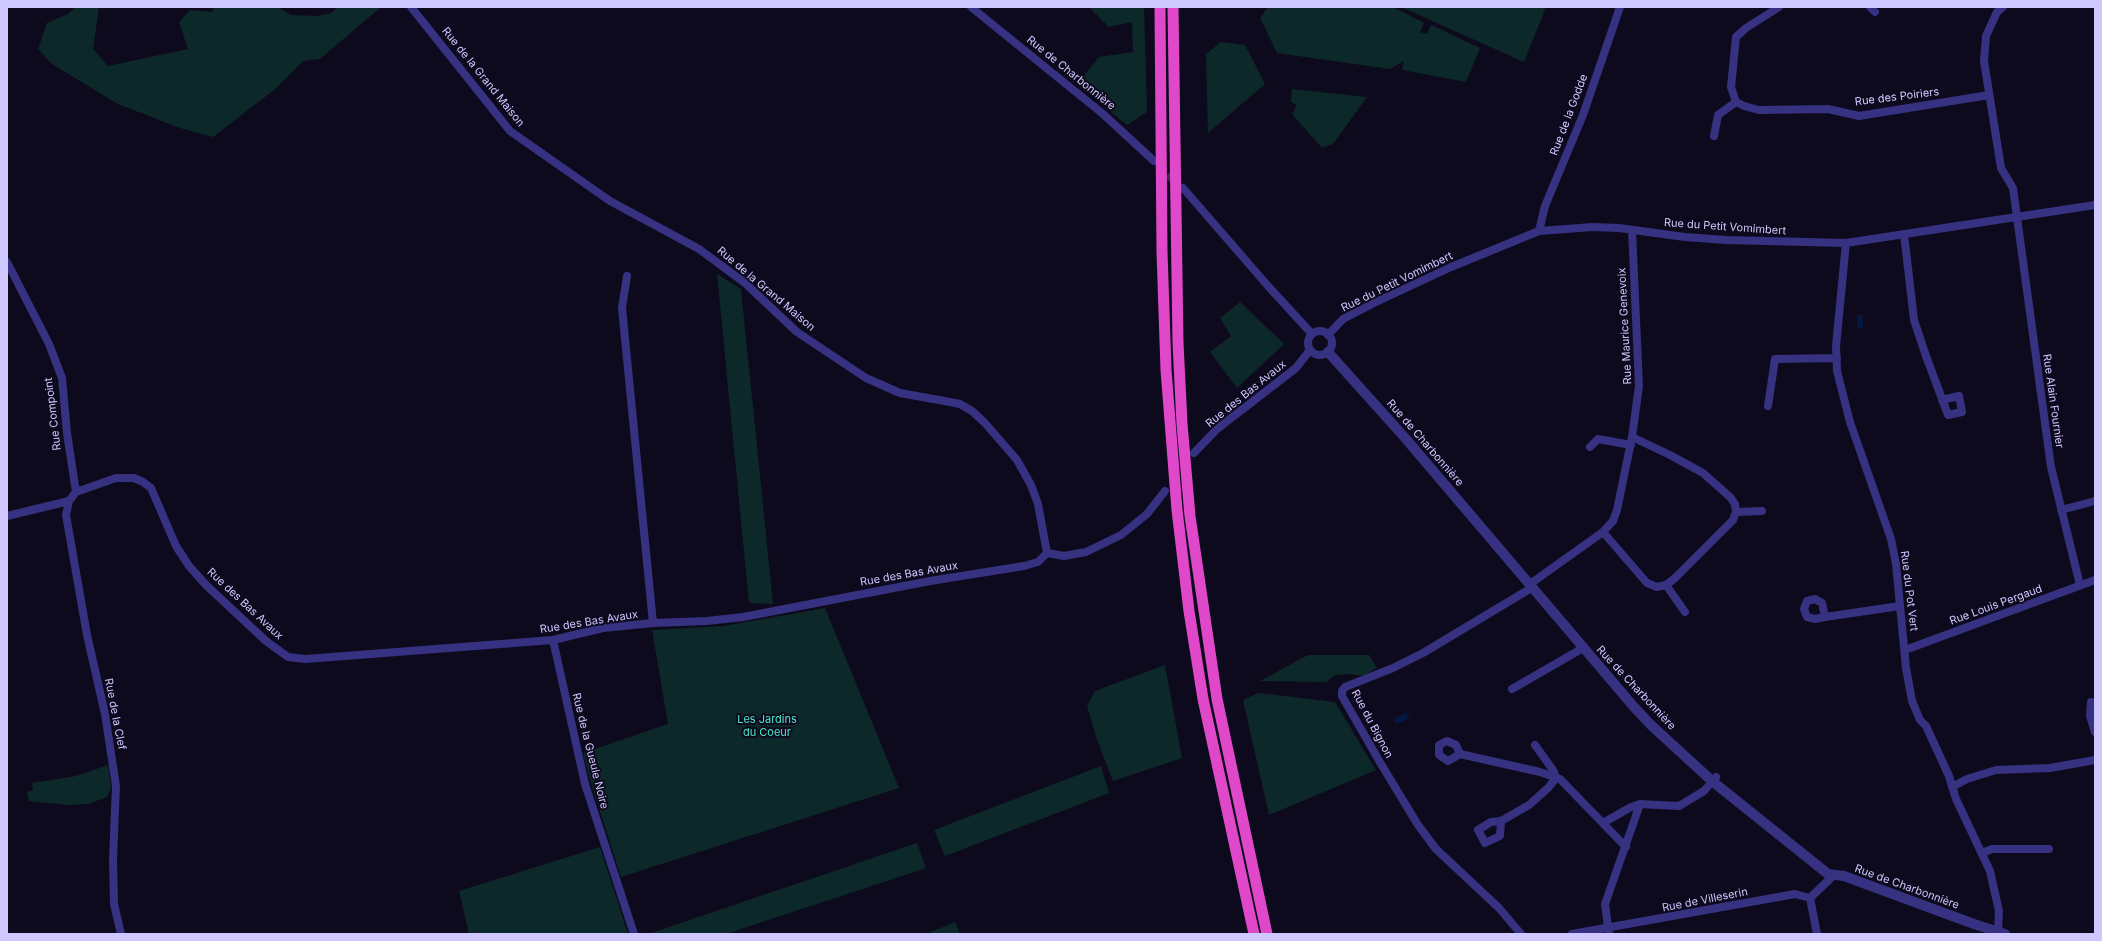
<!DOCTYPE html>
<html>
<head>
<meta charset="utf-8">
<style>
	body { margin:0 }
	#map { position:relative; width:2102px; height:941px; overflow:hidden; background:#0e0a1e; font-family:Inter,sans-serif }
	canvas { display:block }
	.frame { position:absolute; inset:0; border:8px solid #cfc7ff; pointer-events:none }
</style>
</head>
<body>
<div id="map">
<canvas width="2102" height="941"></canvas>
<div class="frame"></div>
</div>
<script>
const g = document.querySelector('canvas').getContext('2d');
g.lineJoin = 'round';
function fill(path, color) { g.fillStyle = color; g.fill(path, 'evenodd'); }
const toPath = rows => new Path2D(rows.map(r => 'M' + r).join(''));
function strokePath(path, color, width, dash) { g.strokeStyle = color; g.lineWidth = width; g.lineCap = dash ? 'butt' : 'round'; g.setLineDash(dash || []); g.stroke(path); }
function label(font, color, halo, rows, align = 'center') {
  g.font = font + ' Inter,sans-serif'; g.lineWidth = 4; g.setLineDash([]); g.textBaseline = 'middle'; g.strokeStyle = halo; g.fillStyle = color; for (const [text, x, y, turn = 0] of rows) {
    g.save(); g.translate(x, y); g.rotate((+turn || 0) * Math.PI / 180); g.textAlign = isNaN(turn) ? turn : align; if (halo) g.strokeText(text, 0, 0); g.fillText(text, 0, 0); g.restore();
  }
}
fill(toPath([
	[75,7,99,7,93,49,108,66,188,49,179,22,190,10,212,12,214,7,278,7,291,15,317,16,331,13,339,7,381,7,320,59,303,61,274,90,213,137,180,128,118,104,52,64,38,49,47,23,68,14],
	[1089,7,1144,7,1147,112,1127,125,1077,84,1099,57,1133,52,1132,22,1109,27],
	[1268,7,1393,7,1424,23,1420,32,1427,34,1431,25,1480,48,1466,82,1402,70,1404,61,1390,69,1277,53,1260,18],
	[1401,7,1546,7,1524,62],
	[1221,42,1245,45,1265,84,1208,133,1206,54],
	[1292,89,1367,97,1333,144,1322,148,1292,114,1297,105,1291,102],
	[717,274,741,289,773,604,749,603],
	[1240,302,1284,344,1237,388,1210,352,1231,336,1220,318],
	[825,608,899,788,621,877,591,783,583,753,668,724,652,630,724,626],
	[1308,655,1369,655,1377,668,1363,676,1350,674,1335,675,1326,682,1260,681],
	[1165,665,1182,758,1113,781,1096,737,1087,706,1095,691],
	[1258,693,1335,702,1376,770,1269,815,1243,700],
	[108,765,111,788,107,797,88,804,67,805,29,801,27,792,33,790,32,783,76,776],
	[1101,766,1109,793,945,856,934,830],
	[917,843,926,868,726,934,648,934],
	[600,847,628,934,469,934,459,891],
	[955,922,960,934,927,934,931,932]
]), '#0d2828');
fill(toPath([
	[1857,315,1863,315,1863,328,1857,329],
	[1406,712,1410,718,1398,724,1394,722,1394,718]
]), '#05173c');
strokePath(toPath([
	[1159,166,1178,184]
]), '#35304b', 8, [8, 4]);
strokePath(toPath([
	[411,7,510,131,610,201,699,249,745,283,797,332,866,378,900,393,950,402,960,404,972,411,985,423,1017,460,1031,485,1038,504,1047,553],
	[971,7,1103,114,1154,161],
	[1779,7,1746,28,1736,37,1731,87,1736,102,1744,106,1759,110,1828,109,1859,116,1989,95],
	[1870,7,1875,12],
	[2003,7,1997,12,1986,36,1984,61,2001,168,2013,188,2051,467,2080,585],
	[1714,136,1718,115,1736,102],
	[1183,188,1268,286,1312,334],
	[1539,231,1545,206,1583,115,1620,7],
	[1904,234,1914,320,1926,356,1948,415,1962,412,1959,396,1942,400],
	[1846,243,1836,346,1837,371,1850,422,1891,539,1896,564,1906,668,1912,701,1920,720,1926,726,1949,776,1956,799,1990,871,1999,911,1998,931],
	[7,262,49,344,62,378,67,433,76,492,69,501,66,515,87,635,105,714,116,786,113,859,114,904,121,934],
	[627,276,622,308,653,623],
	'1308 343a12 12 0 1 1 24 0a12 12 0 1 1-24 0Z',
	[1328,335,1343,319,1374,303,1451,267,1539,231,1593,227,1619,228,1685,237,1726,240,1846,243,2095,205],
	[1768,406,1775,359,1837,358],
	[1590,447,1598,439,1631,445],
	[1194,453,1217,429,1296,368,1310,350],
	[76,492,116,478,134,478,143,482,151,488,176,546,189,566,206,585,266,641,288,657,306,659,553,640,603,628,653,623,707,621,743,617,930,581,1024,566,1038,562,1047,553],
	[2061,510,2095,501],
	[1736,512,1762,511],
	[7,516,69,501],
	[1603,532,1647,583,1657,587,1666,585,1675,578,1733,520,1736,512,1735,504,1730,497,1703,473,1670,455,1632,437],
	[1047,553,1064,556,1086,552,1121,535,1147,514,1165,491],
	[1530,584,1603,532,1613,521,1617,510,1632,437,1639,386,1632,230],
	[1666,585,1685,612],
	[1825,617,1815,619,1807,617,1804,609,1807,601,1815,599,1822,603,1825,617,1900,606],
	[553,640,585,784,634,934],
	[1905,650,2095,580],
	[1512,689,1583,648],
	[2091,702,2090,716,2095,732],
	[1460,754,1448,761,1439,755,1439,745,1447,741,1456,745,1460,754,1540,772,1560,779,1626,847],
	[1952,787,1967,779,1996,770,2050,768,2095,760],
	[1501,821,1500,836,1485,843,1478,830,1491,822,1501,821,1529,805,1548,788,1556,778,1553,770,1535,745],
	[1603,823,1631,807,1640,804],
	[1982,853,1992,849,2049,849],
	[1810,898,1817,934],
	[1810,898,1834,875],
	[1521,934,1499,908,1436,849,1418,825,1381,764,1342,696,1342,691,1345,687,1393,668,1423,653,1533,587],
	[1572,934,1795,894,1810,898],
	[1609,934,1605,904,1640,804,1679,806,1704,791,1716,777]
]), '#373181', 8);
strokePath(toPath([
	[1328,352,1406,439,1634,707,1652,726,1712,781,1828,874,1844,876,1974,924,2005,934]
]), '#373181', 10);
strokePath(toPath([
	[1160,7,1162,252,1166,370,1177,510,1189,611,1203,699,1254,934],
	[1173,7,1178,343,1182,424,1190,516,1217,699,1267,934]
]), '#e048ca', 11);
label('11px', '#cfc7ff', '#0e0a1e', [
	["Rue de Charbonnière",1071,73,39],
	["Rue de la Grand Maison",483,77,51],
	["Rue des Poiriers",1897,97,-7],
	["Rue de la Godde",1569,115,-69],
	["Rue du Petit Vomimbert",1725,227,4],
	["Rue du Petit Vomimbert",1397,282,-26],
	["Rue de la Grand Maison",766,289,40],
	["Rue Maurice Genevoix",1625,326,-93],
	["Rue des Bas Avaux",1246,394,-39],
	["Rue Alain Fournier",2053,401,82],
	["Rue Compoint",53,414,-97],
	["Rue de Charbonnière",1425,443,49],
	["Rue des Bas Avaux",909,574,-10],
	["Rue du Pot Vert",1909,591,83],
	["Rue des Bas Avaux",245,604,43],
	["Rue Louis Pergaud",1996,605,-20],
	["Rue des Bas Avaux",589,622,-9],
	["Rue de Charbonnière",1636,688,47],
	["Rue de la Clef",115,714,79],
	["Rue du Bignon",1372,724,62],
	["Rue de la Gueule Noire",590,751,76],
	["Rue de Charbonnière",1907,887,20],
	["Rue de Villeserin",1705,900,-11]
]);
label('11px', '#4ae8c5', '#0e0a1e', [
	["Les Jardins",767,720],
	["du Coeur",767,733]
]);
</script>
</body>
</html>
